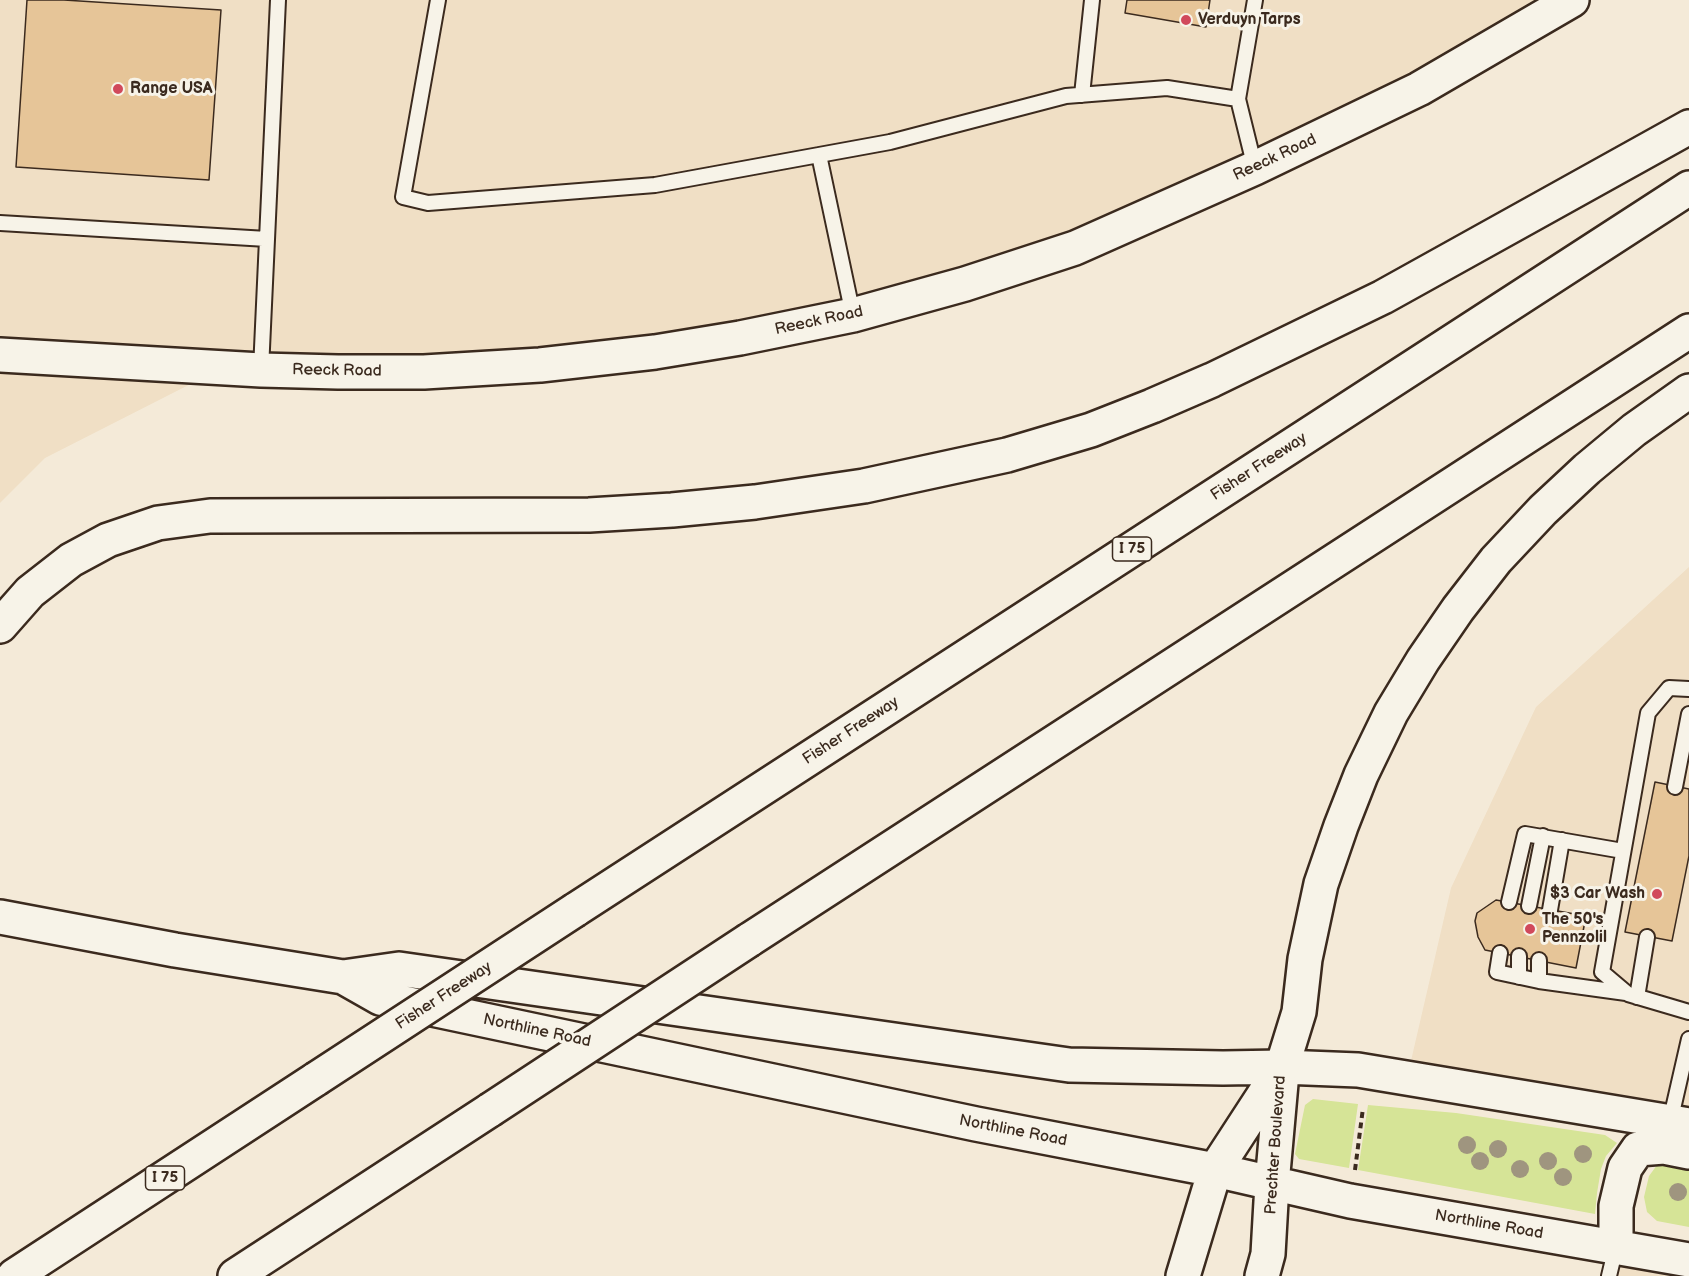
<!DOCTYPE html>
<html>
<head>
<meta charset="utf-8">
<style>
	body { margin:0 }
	canvas { display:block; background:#f4ead8 }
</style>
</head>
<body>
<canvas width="1689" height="1276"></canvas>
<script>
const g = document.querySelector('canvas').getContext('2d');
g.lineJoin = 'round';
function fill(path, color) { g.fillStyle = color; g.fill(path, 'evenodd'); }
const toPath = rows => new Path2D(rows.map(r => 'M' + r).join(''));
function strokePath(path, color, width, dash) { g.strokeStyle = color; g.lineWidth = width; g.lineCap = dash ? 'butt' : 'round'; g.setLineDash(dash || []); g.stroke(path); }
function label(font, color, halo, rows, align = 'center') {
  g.font = font + ' "Balsamiq Sans",sans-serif'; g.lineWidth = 6; g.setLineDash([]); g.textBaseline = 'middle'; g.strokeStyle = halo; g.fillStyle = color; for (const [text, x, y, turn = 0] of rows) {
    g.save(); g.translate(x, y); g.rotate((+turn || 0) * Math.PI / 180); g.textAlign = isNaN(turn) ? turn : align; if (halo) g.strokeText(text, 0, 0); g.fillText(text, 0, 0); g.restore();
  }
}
fill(toPath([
	[0,0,1572,0,1075,248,740,338,222,368,45,458,0,503],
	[1689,567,1689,1125,1407,1078,1451,888,1536,707],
	[1616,1247,1689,1276,1609,1276]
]), '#f0dfc5');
fill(toPath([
	[1313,1099,1358,1104,1349,1168,1299,1159,1295,1154,1305,1105],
	[1368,1105,1456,1113,1605,1135,1617,1143,1606,1156,1601,1169,1597,1193,1595,1214,1358,1170],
	[1660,1161,1689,1161,1689,1227,1657,1221,1647,1212,1644,1197,1649,1176]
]), '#d6e497');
const building = toPath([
	[27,0,64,0,221,10,209,180,16,167,27,0],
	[1127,0,1210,0,1206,27,1125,13,1127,0],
	[1655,782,1689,789,1689,856,1672,941,1625,932,1655,782],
	[1496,900,1586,916,1576,968,1485,950,1478,937,1475,921,1477,913,1496,900]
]);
fill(building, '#e6c598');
strokePath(building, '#3b2a1e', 1.5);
const lane = toPath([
	[438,0,403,197,428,203,655,185,890,142,1066,96,1167,88,1238,99],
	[1082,95,1092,0],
	[819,155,853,315],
	[1255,168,1238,99,1255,0],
	[0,223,267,239],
	[261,370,278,0],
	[1689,689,1669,688,1648,713,1602,972,1628,994,1689,1012],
	[1675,787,1689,714],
	[1509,902,1525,834,1623,851],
	[1529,906,1543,836],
	[1550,910,1562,840],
	[1500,953,1497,972,1539,981,1626,993],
	[1519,956,1519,977],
	[1539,960,1539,981],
	[1637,997,1647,937],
	[1670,1122,1689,1039],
	[1609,1276,1616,1247]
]);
const secondary = toPath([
	[0,355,261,370,338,372,424,372,540,365,655,352,740,338,853,315,965,284,1075,248,1255,168,1419,89,1572,0],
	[0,917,175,950,343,977,399,969,1069,1065,1223,1068,1282,1067,1358,1070,1689,1125],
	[343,977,380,998,976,1124,1215,1170,1350,1201,1689,1260],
	[1616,1247,1616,1206,1625,1168,1638,1149,1664,1147,1689,1152],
	[1183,1276,1215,1170,1282,1067],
	[1262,1276,1268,1254,1272,1184,1282,1072]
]);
const highway = toPath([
	[0,626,30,592,71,560,108,540,158,523,210,516,589,515,672,510,755,502,864,486,1007,455,1091,430,1152,406,1212,380,1383,297,1689,127],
	[575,910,1689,188],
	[749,940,1689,331],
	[1282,1067,1299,1012,1305,959,1321,884,1341,826,1361,775,1391,713,1423,660,1458,609,1496,560,1543,510,1587,469,1634,430,1689,391],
	[14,1276,316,1079],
	[235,1276,490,1110]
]);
strokePath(lane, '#3b2a1e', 18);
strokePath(secondary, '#3b2a1e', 38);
strokePath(highway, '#3b2a1e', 38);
strokePath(toPath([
	[1355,1170,1363,1108]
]), '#3b2a1e', 4, [6, 4.5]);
strokePath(lane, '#f7f3e8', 14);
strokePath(secondary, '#f7f3e8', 33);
strokePath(highway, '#f7f3e8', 33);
const highwayBridge = toPath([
	[316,1079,575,910],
	[490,1110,749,940]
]);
strokePath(highwayBridge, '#3b2a1e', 38, []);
strokePath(highwayBridge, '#f7f3e8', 33);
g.fillStyle = '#9f957f';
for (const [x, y] of [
	[1467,1145],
	[1498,1149],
	[1583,1154],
	[1480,1161],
	[1548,1161],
	[1520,1169],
	[1563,1177],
	[1678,1192]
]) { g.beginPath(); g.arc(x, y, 9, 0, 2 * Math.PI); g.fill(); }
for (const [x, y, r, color] of [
	[1186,20,6,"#d1495b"],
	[118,89,6,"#d1495b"],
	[1657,894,6,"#d1495b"],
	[1530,929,6,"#d1495b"]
]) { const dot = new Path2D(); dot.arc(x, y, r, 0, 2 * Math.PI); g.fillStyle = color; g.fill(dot); strokePath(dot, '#f7f3e8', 2); }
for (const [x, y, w] of [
	[1132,549,39],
	[165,1178,39]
]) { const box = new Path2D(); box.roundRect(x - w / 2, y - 12, w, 24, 4.5); g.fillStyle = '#f7f3e8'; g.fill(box); strokePath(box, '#3b2a1e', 1.5); }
label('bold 15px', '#3b2a1e', null, [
	["I 75",1132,549],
	["I 75",165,1178]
]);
label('bold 16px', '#3b2a1e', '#f7f3e8', [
	["Verduyn Tarps",1198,20],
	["Range USA",130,89],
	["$3 Car Wash",1645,894,"right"],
	["The 50's",1542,920],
	["Pennzolil",1542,938]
], 'left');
label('16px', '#3b2a1e', '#f7f3e8', [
	["Reeck Road",1275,158,-25],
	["Reeck Road",819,321,-12],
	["Reeck Road",337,371,1],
	["Fisher Freeway",1259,467,-33],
	["Fisher Freeway",851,731,-33],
	["Fisher Freeway",444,996,-33],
	["Northline Road",537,1031,12],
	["Northline Road",1013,1131,11],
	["Prechter Boulevard",1276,1145,-86],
	["Northline Road",1489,1225,10]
]);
</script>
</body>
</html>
